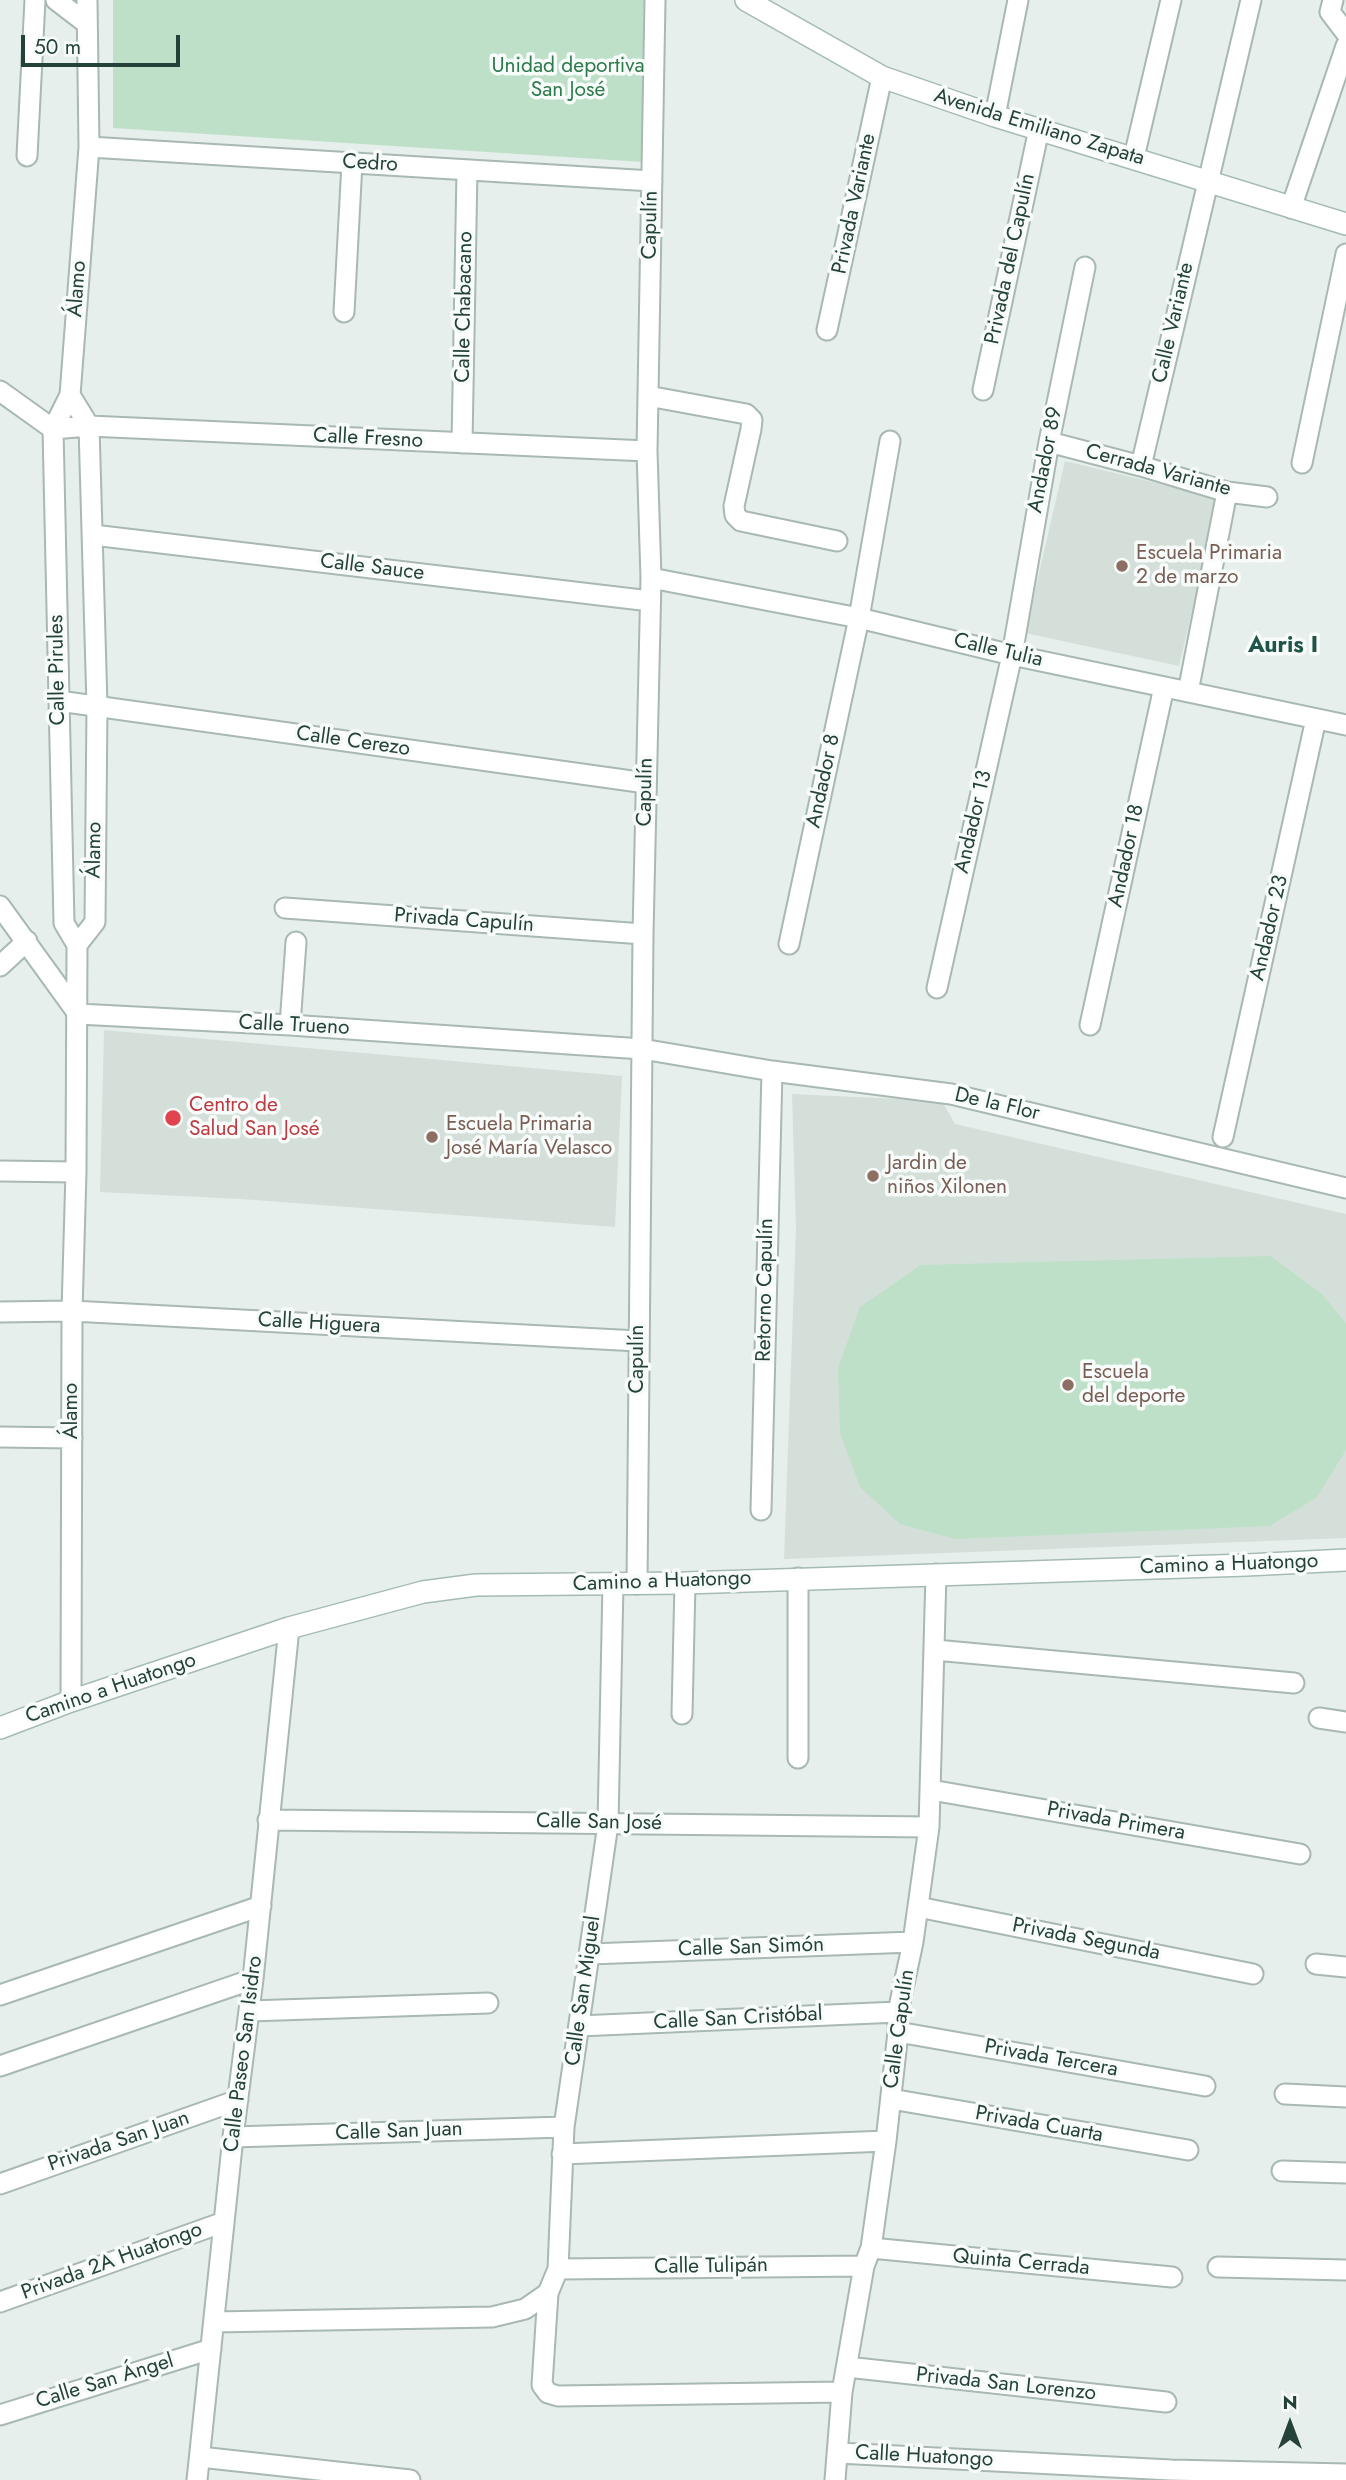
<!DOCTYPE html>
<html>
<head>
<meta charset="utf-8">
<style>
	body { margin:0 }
	#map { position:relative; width:1346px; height:2480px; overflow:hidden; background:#e6efeb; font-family:Jost,sans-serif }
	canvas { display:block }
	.north { position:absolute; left:1255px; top:2389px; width:70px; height:70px; -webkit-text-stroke:5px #f7fbf9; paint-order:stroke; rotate:0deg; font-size:19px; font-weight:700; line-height:28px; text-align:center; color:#24423a }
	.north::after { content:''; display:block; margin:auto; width:24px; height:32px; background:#24423a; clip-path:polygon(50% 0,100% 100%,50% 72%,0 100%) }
	.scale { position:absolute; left:21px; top:35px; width:159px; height:32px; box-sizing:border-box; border:4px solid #24423a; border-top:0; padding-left:9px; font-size:21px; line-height:24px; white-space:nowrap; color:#24423a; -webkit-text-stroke:5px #f7fbf9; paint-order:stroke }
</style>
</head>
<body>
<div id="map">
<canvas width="1346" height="2480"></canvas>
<div class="north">N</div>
<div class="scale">50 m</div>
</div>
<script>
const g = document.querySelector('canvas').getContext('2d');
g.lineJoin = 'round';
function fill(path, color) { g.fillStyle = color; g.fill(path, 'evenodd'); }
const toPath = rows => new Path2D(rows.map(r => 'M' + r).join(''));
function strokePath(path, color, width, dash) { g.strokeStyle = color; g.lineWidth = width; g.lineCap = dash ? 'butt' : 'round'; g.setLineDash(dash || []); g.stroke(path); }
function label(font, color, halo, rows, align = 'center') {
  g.font = font + ' Jost,sans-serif'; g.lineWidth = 7; g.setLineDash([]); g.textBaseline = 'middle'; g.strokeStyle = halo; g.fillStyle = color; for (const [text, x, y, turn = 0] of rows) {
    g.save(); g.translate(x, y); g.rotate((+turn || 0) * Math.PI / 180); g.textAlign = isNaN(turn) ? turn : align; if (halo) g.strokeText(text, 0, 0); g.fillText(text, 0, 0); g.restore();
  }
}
fill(toPath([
	[1065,461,1219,498,1179,666,1025,633],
	[104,1030,622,1076,615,1227,241,1199,100,1192],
	[792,1094,942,1101,955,1124,1346,1214,1346,1538,784,1559,796,1228]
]), '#d4dfda');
fill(toPath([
	[113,0,650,0,643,162,113,128],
	[1270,1256,1321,1293,1346,1323,1346,1450,1317,1497,1270,1526,955,1539,900,1524,860,1487,840,1433,838,1368,860,1307,921,1265]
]), '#bfe0c8');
const street = toPath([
	[56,0,86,23],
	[1333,0,1330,12,1346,33],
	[995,116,1018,0],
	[89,147,652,181],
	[27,156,35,0],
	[1134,157,1171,0],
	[1291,208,1346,46],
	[344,312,352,163],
	[827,330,882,77],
	[983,390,1039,129],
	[0,391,53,429],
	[70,395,53,429,64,923,77,945],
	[648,396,746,414,752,420,751,429,734,506,735,515,741,521,837,541],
	[53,429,89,426,647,451],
	[1049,442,1141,466,1227,492,1267,497],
	[462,443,467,170],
	[1302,463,1346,254],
	[1141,466,1251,0],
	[93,535,650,601],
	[651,578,859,618,1012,655,1346,725],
	[1188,692,1227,492],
	[59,701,646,783],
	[0,906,78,1014,290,1025,642,1049,772,1071,951,1094,1346,1188],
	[285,908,643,934],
	[789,944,859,618,890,441],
	[0,966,27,941],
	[937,988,1012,655,1049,442,1085,267],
	[290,1025,296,942],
	[1090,1025,1164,687],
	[1223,1137,1316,719],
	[0,1171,76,1172],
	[0,1312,72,1311,638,1341],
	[0,1437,72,1438],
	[761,1510,772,1071],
	[613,1584,608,1824,564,2127,558,2269,548,2293,542,2385,548,2393,558,2396,842,2392],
	[637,1584,643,934,651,578,647,451,655,0],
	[935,1650,1294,1683],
	[71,1701,72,1311,76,1172,77,945,95,922,97,706,89,426,70,395,89,147,87,0],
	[682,1714,685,1583],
	[1319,1718,1346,1722],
	[798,1758,798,1578],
	[931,1790,1300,1854],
	[268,1820,929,1827],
	[918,1907,1253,1974],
	[590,1954,913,1942],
	[1316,1964,1346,1967],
	[0,1995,261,1906],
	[250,2011,488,2003],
	[579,2026,898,2012],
	[898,2032,1205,2086],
	[0,2066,253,1979],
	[1285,2094,1346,2097],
	[891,2099,1188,2150],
	[233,2137,564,2127],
	[562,2154,886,2141],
	[1282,2171,1346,2173],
	[0,2184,238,2100],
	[871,2248,1172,2277],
	[1218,2267,1346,2270],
	[558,2269,864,2266],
	[0,2302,224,2222],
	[214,2322,492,2317,525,2309,548,2293],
	[847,2367,1166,2402],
	[0,2415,211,2349],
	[838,2453,1171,2470,1346,2474],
	[200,2457,410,2480],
	[197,2480,233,2137,253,1979,289,1628],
	[835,2480,842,2392,864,2266,871,2248,886,2141,898,2032,898,2012,913,1942,929,1827,936,1574]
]);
const secondary = toPath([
	[746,0,882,77,995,116,1346,224],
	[0,1728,71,1701,289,1628,423,1592,476,1585,685,1583,1247,1565,1346,1560]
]);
strokePath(street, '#a8b8b2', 23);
strokePath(secondary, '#a4bbb3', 24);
strokePath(street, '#fff', 19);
strokePath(secondary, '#fff', 21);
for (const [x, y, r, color] of [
	[1122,566,7,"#8d6e63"],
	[173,1118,9,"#e0444e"],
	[432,1137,7,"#8d6e63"],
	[873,1176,7,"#8d6e63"],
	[1068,1385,7,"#8d6e63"]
]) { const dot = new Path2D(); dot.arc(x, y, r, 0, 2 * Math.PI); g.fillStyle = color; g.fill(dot); strokePath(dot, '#f7fbf9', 2.5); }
label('21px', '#2d7a4b', '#f7fbf9', [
	["Unidad deportiva",568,67],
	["San José",568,91]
]);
label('21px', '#24423a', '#f7fbf9', [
	["Avenida Emiliano Zapata",1039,128,17],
	["Cedro",370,164,3],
	["Privada Variante",855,204,-78],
	["Capulín",651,225,-89],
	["Privada del Capulín",1011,259,-78],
	["Álamo",78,289,-86],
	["Calle Chabacano",465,307,-89],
	["Calle Variante",1174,323,-77],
	["Calle Fresno",368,439,3],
	["Andador 89",1046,460,-79],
	["Cerrada Variante",1158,471,15],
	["Calle Sauce",372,568,7],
	["Calle Tulia",998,651,13],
	["Calle Pirules",58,670,-91],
	["Calle Cerezo",353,742,8],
	["Andador 8",824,781,-78],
	["Capulín",646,792,-89],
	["Andador 13",974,822,-77],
	["Álamo",95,850,-89],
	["Andador 18",1127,856,-78],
	["Privada Capulín",464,921,4],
	["Andador 23",1270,928,-77],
	["Calle Trueno",294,1026,3],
	["De la Flor",997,1105,13],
	["Retorno Capulín",766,1290,-89],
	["Calle Higuera",319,1324,3],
	["Capulín",638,1359,-90],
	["Álamo",72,1411,-90],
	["Camino a Huatongo",1229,1565,-2],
	["Camino a Huatongo",662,1582,-2],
	["Camino a Huatongo",111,1689,-19],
	["Privada Primera",1116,1822,10],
	["Calle San José",599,1823,1],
	["Privada Segunda",1086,1940,11],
	["Calle San Simón",751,1948,-2],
	["Calle San Miguel",584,1991,-82],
	["Calle San Cristóbal",738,2019,-3],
	["Calle Capulín",900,2029,-82],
	["Calle Paseo San Isidro",244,2054,-83],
	["Privada Tercera",1051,2059,10],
	["Privada Cuarta",1039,2125,10],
	["Calle San Juan",399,2132,-2],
	["Privada San Juan",119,2142,-19],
	["Privada 2A Huatongo",112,2262,-20],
	["Quinta Cerrada",1021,2263,5],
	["Calle Tulipán",711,2267,-1],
	["Calle San Ángel",105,2382,-17],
	["Privada San Lorenzo",1006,2385,6],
	["Calle Huatongo",924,2457,3]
]);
label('21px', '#785e54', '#f7fbf9', [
	["Escuela Primaria",1136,554],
	["2 de marzo",1136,578],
	["Escuela Primaria",446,1125],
	["José María Velasco",446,1149],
	["Jardin de",887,1164],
	["niños Xilonen",887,1188],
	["Escuela",1082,1373],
	["del deporte",1082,1397]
], 'left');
label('21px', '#be3a42', '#f7fbf9', [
	["Centro de",189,1106],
	["Salud San José",189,1130]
], 'left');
label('bold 23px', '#1f5548', '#f7fbf9', [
	["Auris I",1283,646]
]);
</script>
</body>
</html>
